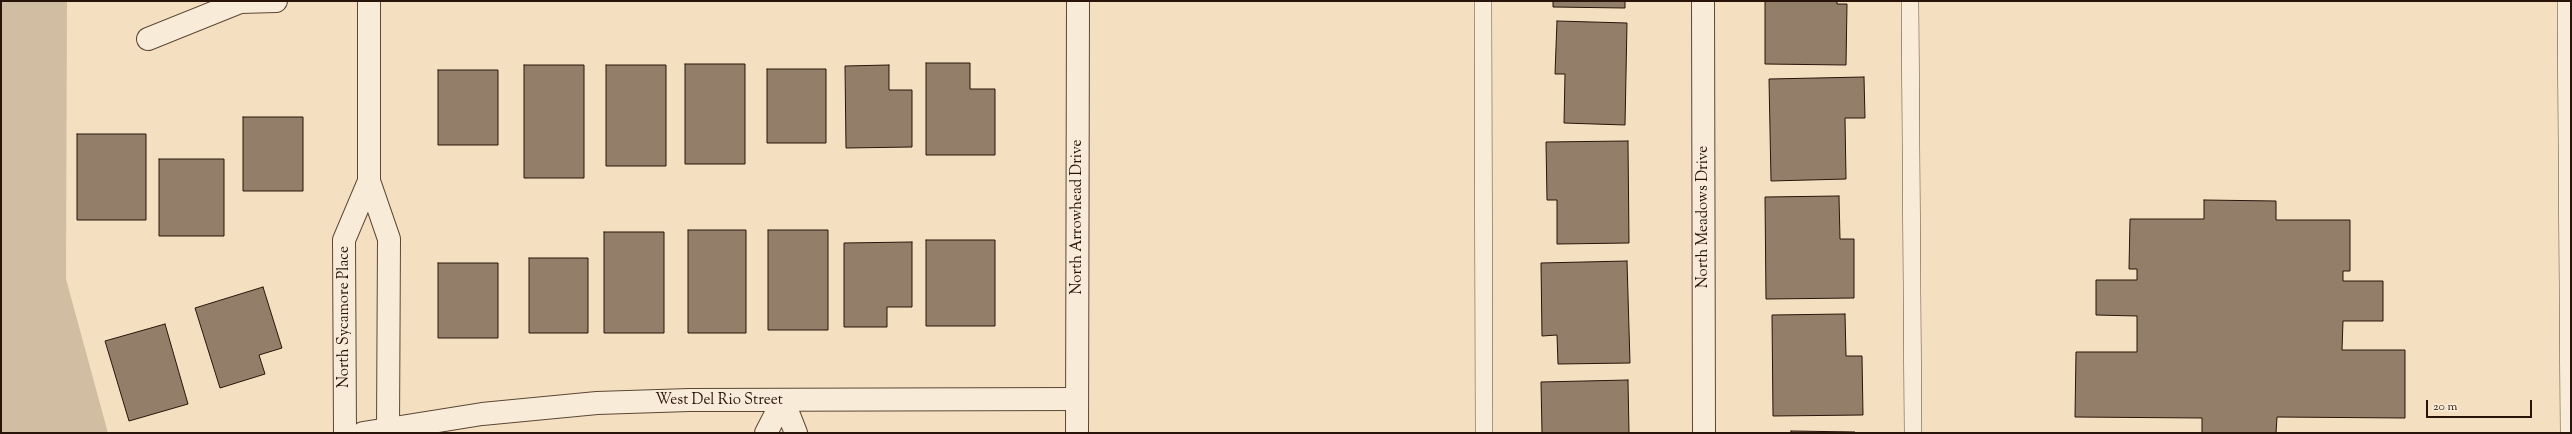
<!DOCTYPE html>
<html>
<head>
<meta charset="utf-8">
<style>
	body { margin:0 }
	#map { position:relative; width:2572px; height:434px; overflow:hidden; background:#f4e0c1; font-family:"Sorts Mill Goudy",serif }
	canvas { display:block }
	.frame { position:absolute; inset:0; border:2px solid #291409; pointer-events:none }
	.scale { position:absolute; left:2426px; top:400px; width:106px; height:18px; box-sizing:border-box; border:2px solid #291409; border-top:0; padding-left:5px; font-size:12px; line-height:14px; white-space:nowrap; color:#291409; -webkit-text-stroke:3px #f8ebd7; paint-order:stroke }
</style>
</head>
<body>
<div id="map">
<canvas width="2572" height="434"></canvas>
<div class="frame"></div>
<div class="scale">20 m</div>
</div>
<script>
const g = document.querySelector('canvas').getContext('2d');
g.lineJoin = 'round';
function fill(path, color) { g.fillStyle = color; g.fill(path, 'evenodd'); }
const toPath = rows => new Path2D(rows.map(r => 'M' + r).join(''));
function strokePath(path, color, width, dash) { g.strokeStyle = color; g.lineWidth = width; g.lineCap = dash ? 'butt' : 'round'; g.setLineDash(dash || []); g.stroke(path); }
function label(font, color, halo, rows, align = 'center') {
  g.font = font + ' "Sorts Mill Goudy",serif'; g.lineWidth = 3.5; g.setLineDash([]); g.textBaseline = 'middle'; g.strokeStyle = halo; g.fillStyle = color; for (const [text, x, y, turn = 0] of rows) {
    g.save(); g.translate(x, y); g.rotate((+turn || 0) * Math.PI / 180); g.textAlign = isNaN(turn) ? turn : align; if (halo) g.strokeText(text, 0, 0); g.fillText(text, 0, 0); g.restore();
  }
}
fill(toPath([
	[1,1,67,1,66,279,108,433,1,433]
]), '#d1bda2');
const building = toPath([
	[1553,1,1625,1,1625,8,1553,7,1553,1],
	[1765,1,1837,1,1837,4,1847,4,1846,65,1765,64,1765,1],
	[1557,21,1627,23,1625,125,1564,123,1565,74,1555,74,1557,21],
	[926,63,970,63,970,89,995,89,995,155,926,155,926,63],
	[685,64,745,64,745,164,685,164,685,64],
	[524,65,584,65,584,178,524,178,524,65],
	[606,65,666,65,666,166,606,166,606,65],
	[889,65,889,90,912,90,912,147,846,148,845,66,889,65],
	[767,69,826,69,826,143,767,143,767,69],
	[438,70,498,70,498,145,438,145,438,70],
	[1864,77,1865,118,1845,118,1846,179,1771,181,1769,79,1864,77],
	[243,117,303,117,303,191,243,191,243,117],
	[77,134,146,134,146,220,77,220,77,134],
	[1628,141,1629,243,1557,244,1557,200,1547,200,1546,142,1628,141],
	[159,159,224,159,224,236,159,236,159,159],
	[1839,196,1840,239,1854,239,1854,298,1766,299,1765,197,1839,196],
	[2204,200,2276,201,2276,220,2350,220,2350,271,2343,271,2343,281,2383,281,2383,321,2343,321,2342,350,2405,350,2405,418,2277,417,2276,433,2202,433,2202,418,2075,417,2076,352,2137,352,2137,316,2096,315,2096,280,2137,280,2137,269,2129,269,2130,219,2204,219,2204,200],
	[688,230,746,230,746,333,688,333,688,230],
	[768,230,828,230,828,330,768,330,768,230],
	[604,232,664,232,664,333,604,333,604,232],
	[926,240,995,240,995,326,926,326,926,240],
	[912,242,912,307,887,307,887,327,844,327,844,243,912,242],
	[529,258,588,258,588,333,529,333,529,258],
	[1627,261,1630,363,1558,364,1557,335,1542,336,1541,263,1627,261],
	[438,263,498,263,498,338,438,338,438,263],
	[263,287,282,348,259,355,265,374,220,388,195,308,263,287],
	[1845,314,1846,356,1862,356,1863,415,1773,416,1772,315,1845,314],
	[165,324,188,404,129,421,105,341,165,324],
	[1628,380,1629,433,1542,433,1541,382,1628,380],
	[1791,431,1855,432,1855,433,1791,433,1791,431]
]);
fill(building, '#937e69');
strokePath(building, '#291409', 1);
const service = toPath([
	[1483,1,1484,433],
	[1910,1,1913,433],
	[2566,1,2569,433]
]);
const minor = toPath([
	[369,1,369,181,389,239,388,428],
	[1703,1,1704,433],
	[148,39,240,2,276,1],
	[783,400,796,433],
	[345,433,344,240,369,181],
	[363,433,482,414,597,403,689,400,1077,399],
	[766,433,783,400]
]);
const tertiary = toPath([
	[1077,433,1078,1]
]);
strokePath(service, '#5c4737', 18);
strokePath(minor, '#5c4737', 24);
strokePath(tertiary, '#5c4737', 24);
strokePath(service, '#f8ebd7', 17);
strokePath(minor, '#f8ebd7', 22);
strokePath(tertiary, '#f8ebd7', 22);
label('15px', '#291409', '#f8ebd7', [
	["North Arrowhead Drive",1078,217,-90],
	["North Meadows Drive",1704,217,-90],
	["North Sycamore Place",345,317,-90],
	["West Del Rio Street",719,401]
]);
</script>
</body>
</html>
